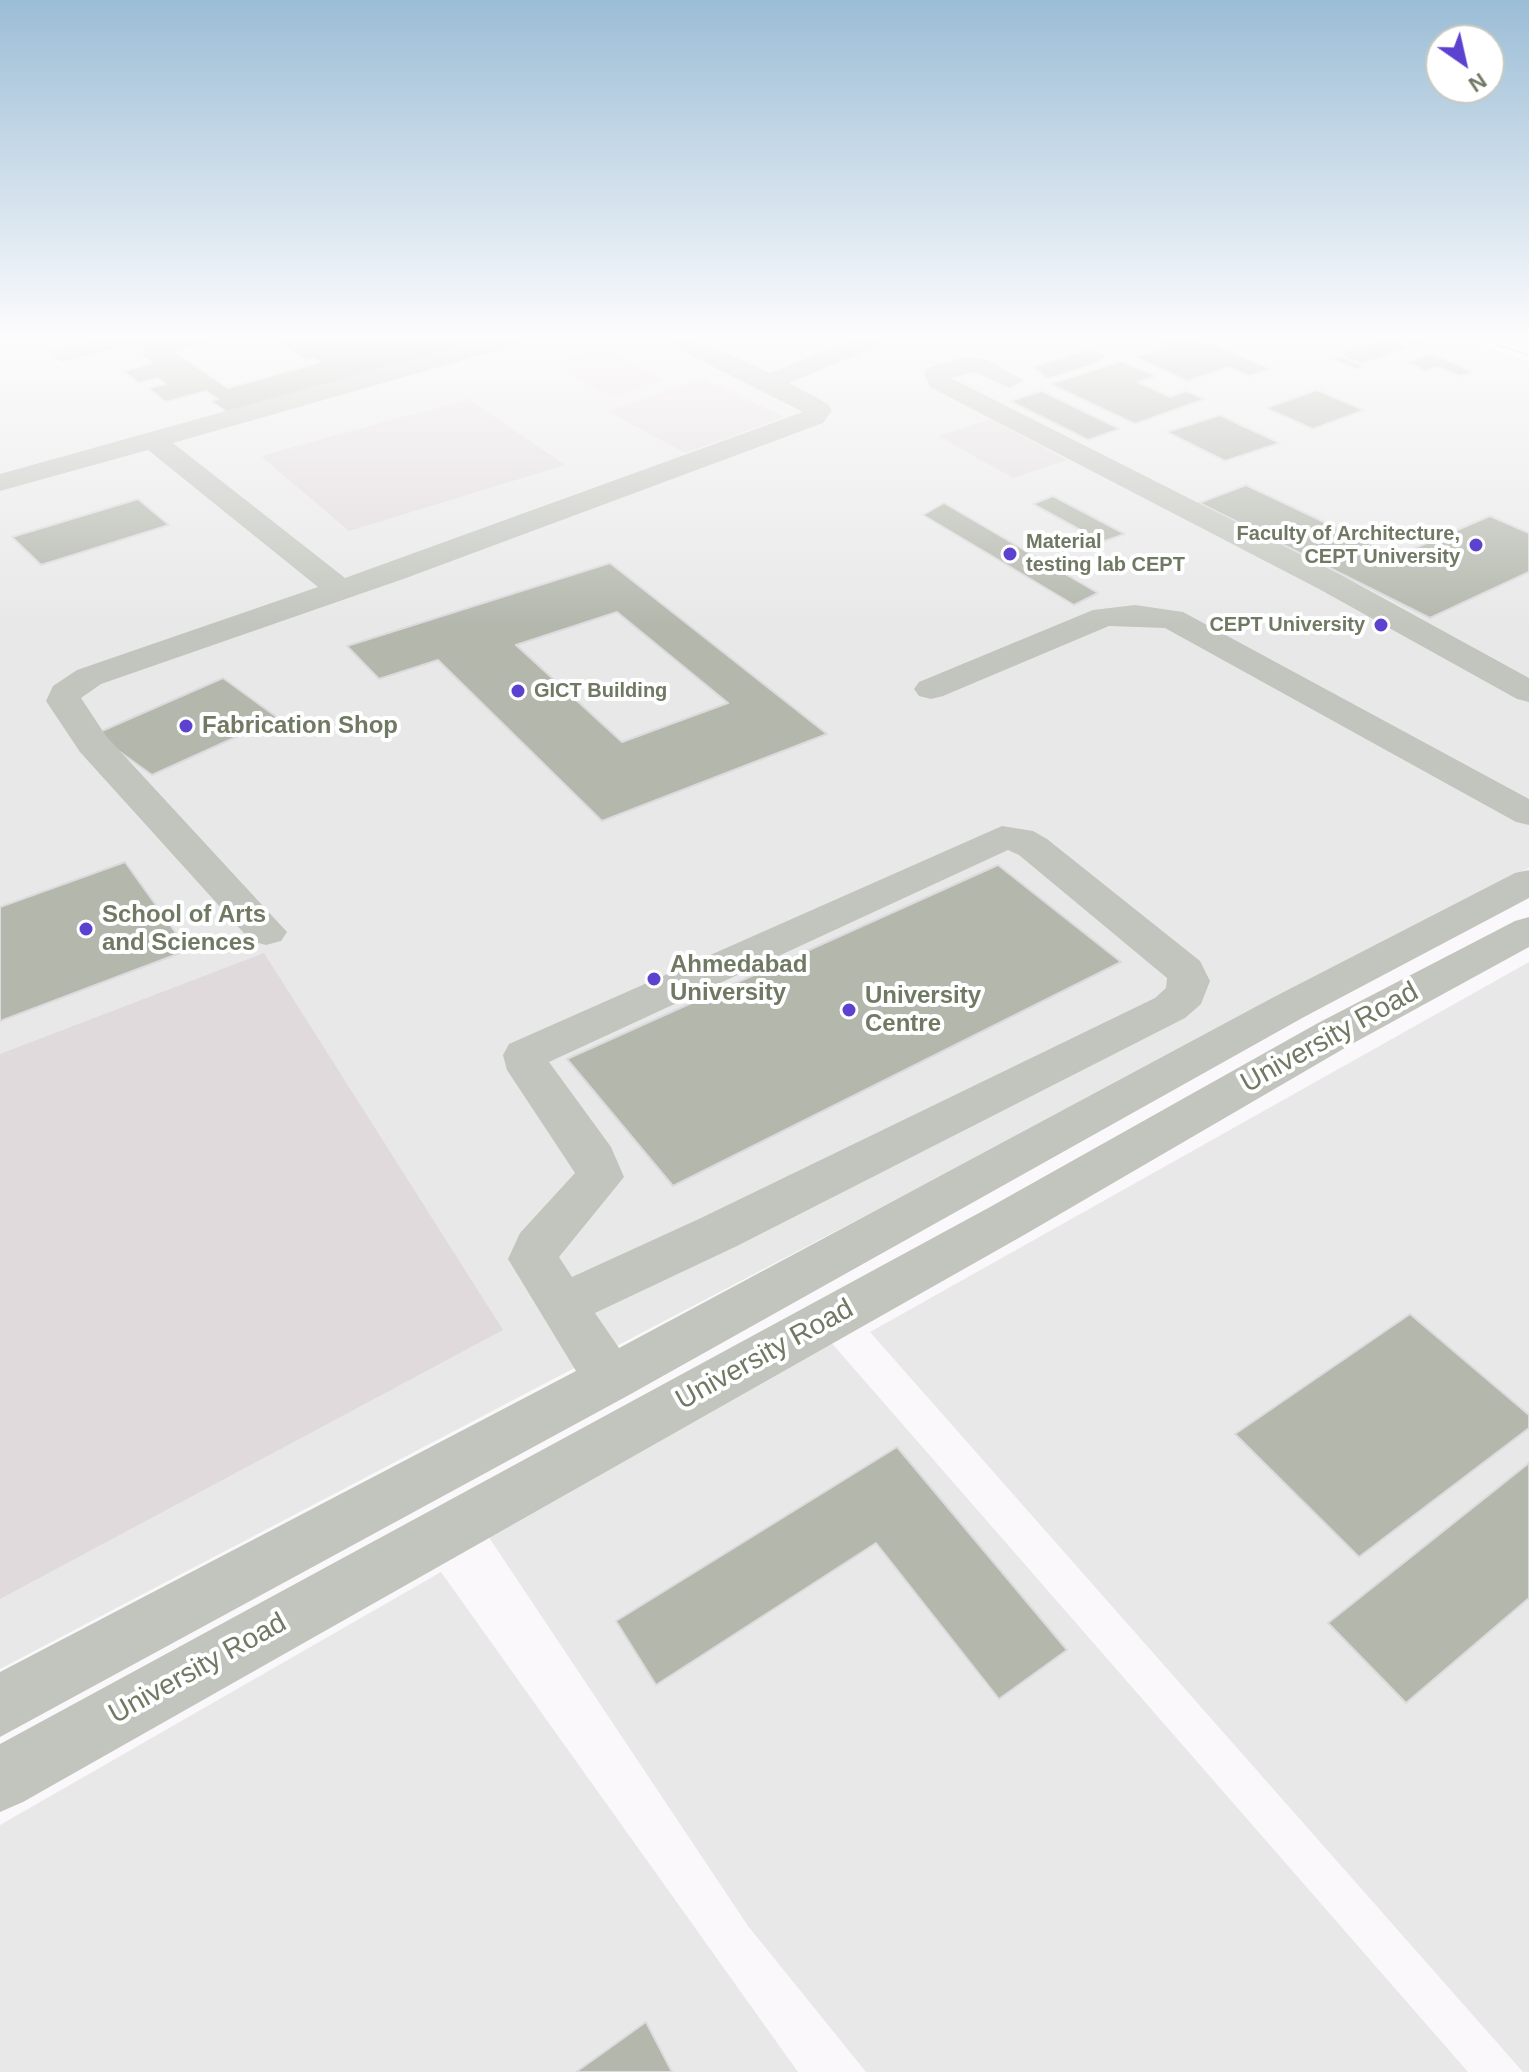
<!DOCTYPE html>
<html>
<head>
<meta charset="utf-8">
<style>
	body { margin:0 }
	#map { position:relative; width:1529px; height:2072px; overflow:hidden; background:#faf8fa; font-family:Arial,sans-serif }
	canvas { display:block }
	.north { position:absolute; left:1425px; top:24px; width:80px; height:80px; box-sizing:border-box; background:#fff; border:2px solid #c6c9c1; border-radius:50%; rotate:146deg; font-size:22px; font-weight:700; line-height:32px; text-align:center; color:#707963 }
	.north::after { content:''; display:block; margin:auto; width:28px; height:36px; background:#5d42d0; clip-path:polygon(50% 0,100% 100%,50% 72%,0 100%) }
</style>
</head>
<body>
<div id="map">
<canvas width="1529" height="2072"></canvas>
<div class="north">N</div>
</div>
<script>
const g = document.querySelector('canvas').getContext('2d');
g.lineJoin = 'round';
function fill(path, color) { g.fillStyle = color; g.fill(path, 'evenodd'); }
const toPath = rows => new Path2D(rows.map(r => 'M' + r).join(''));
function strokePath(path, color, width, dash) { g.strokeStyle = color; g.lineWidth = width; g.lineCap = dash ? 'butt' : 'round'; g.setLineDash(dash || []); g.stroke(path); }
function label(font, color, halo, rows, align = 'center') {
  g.font = font + ' Arial,sans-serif'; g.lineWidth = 8; g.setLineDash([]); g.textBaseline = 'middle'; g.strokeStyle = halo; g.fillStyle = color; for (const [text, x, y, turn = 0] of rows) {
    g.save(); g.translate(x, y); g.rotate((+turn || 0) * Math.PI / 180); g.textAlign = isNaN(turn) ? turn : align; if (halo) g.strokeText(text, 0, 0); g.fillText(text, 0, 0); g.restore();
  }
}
fill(toPath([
	[0,336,1461,336,1529,362,1529,868,0,1669],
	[1529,962,1529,2072,1523,2072,870,1332],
	[829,1340,1468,2072,866,2072,748,1926,484,1530],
	[441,1572,798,2072,0,2072,0,1825]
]), '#e9e8e8');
fill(toPath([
	[601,347,665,380,611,397,548,363],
	[705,379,785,417,685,453,607,411],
	[468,399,565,465,349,531,261,456],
	[991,419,1067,460,1013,478,938,436],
	[264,953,503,1330,0,1599,0,1054]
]), '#e0dadc');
const building = toPath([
	[156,336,234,336,174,352,228,388,321,362,313,358,305,360,266,336,396,336,402,339,497,336,231,415,211,401,218,399,206,391,166,402,148,388,166,384,158,378,139,383,124,371,153,363,140,354,147,352,132,342,156,336],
	[1160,336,1192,336,1271,369,1249,376,1229,367,1188,381,1135,357,1168,347,1149,339,1160,336],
	[1400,336,1438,336,1440,337,1414,346,1393,338,1400,336],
	[1389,338,1411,347,1362,364,1339,354,1389,338],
	[1093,348,1106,356,1097,363,1047,379,1033,367,1093,348],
	[1432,354,1452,362,1474,372,1460,376,1437,367,1425,371,1406,362,1432,354],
	[1340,356,1365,367,1356,369,1331,359,1340,356],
	[1121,361,1156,376,1138,382,1170,397,1186,391,1205,399,1135,424,1050,384,1121,361],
	[1317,390,1364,410,1313,429,1266,408,1317,390],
	[1042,391,1120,429,1088,440,1010,401,1042,391],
	[1220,415,1245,427,1280,443,1225,461,1167,432,1220,415],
	[1246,485,1396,556,1490,516,1529,533,1529,572,1430,618,1199,503,1246,485],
	[1053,496,1125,534,1102,542,1033,504,1053,496],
	[138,499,169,525,41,565,12,537,138,499],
	[944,503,1098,593,1074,605,923,515,944,503],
	[610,563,827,734,602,821,438,660,379,679,347,646,610,563],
	[617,612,728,703,622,742,516,645,617,612],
	[223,678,278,718,152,775,95,734,223,678],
	[125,862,188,950,0,1021,0,907,125,862],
	[998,865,1121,962,673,1186,567,1059,998,865],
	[1410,1314,1529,1415,1529,1428,1359,1557,1235,1434,1410,1314],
	[897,1447,1067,1650,999,1699,876,1543,656,1685,616,1621,897,1447],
	[1529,1463,1529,1598,1406,1703,1328,1623,1529,1463],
	[646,2022,672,2072,576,2072,646,2022]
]);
fill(building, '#b3b7ac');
strokePath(building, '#dcdadc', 2);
const major = toPath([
	[1486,336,1529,339,1529,354,1489,341,1486,336]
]);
strokePath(major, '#b6bab1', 4);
fill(toPath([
	[108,336,147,336,144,341,62,362,50,355,53,350,108,336],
	[495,336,533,336,530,341,173,443,345,578,803,412,662,341,659,336,690,336,770,373,861,336,893,336,890,341,789,383,828,404,832,410,823,423,406,578,101,684,81,698,106,736,287,932,281,941,266,945,251,941,80,752,46,701,53,686,77,670,318,587,148,450,0,491,0,474,495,336],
	[964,357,988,360,1023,380,1010,388,974,372,951,378,1341,575,1529,678,1529,702,1517,699,1319,589,930,387,924,373,928,368,964,357],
	[1135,605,1183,612,1529,799,1529,825,1516,822,1165,628,1109,626,943,696,931,699,919,696,914,689,919,682,1093,610,1135,605],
	[1002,826,1033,831,1047,839,1200,961,1210,981,1201,1004,1185,1018,737,1246,595,1313,619,1348,1274,997,1515,873,1529,870,1529,898,1304,1017,629,1395,0,1737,0,1672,576,1371,508,1259,520,1233,575,1173,507,1070,503,1055,509,1044,1002,826],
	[1008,850,1019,855,1167,978,1166,988,1155,998,701,1218,572,1277,559,1257,624,1177,611,1147,549,1062,1008,850],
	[1529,917,1529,947,1350,1045,1024,1235,23,1802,0,1812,0,1744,990,1207,1318,1023,1515,921,1529,917]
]), '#c2c5bd');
fill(major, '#fff');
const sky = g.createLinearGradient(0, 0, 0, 626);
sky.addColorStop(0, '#9bbdd6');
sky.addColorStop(0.54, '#fdfcfd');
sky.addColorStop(1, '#fdfcfd00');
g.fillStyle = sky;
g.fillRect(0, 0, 1529, 626);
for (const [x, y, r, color] of [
	[1476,545,8,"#5d42d0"],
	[1010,554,8,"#5d42d0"],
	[1381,625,8,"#5d42d0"],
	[518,691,8,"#5d42d0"],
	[186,726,8,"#5d42d0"],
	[86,929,8,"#5d42d0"],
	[654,979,8,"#5d42d0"],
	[849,1010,8,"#5d42d0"]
]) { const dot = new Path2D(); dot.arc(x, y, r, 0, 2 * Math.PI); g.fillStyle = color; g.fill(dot); strokePath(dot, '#fff', 3); }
label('bold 20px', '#707963', '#fff', [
	["Faculty of Architecture,",1460,534],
	["CEPT University",1460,557],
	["Material",1026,542,"left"],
	["testing lab CEPT",1026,565,"left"],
	["CEPT University",1365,625],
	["GICT Building",534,691,"left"]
], 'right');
label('bold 24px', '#707963', '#fff', [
	["Fabrication Shop",202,726],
	["School of Arts",102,915],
	["and Sciences",102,943],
	["Ahmedabad",670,965],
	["University",670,993],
	["University",865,996],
	["Centre",865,1024]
], 'left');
label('28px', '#707963', '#fff', [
	["University Road",1330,1038,-29],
	["University Road",765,1355,-29],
	["University Road",198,1669,-29]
]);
</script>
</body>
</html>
